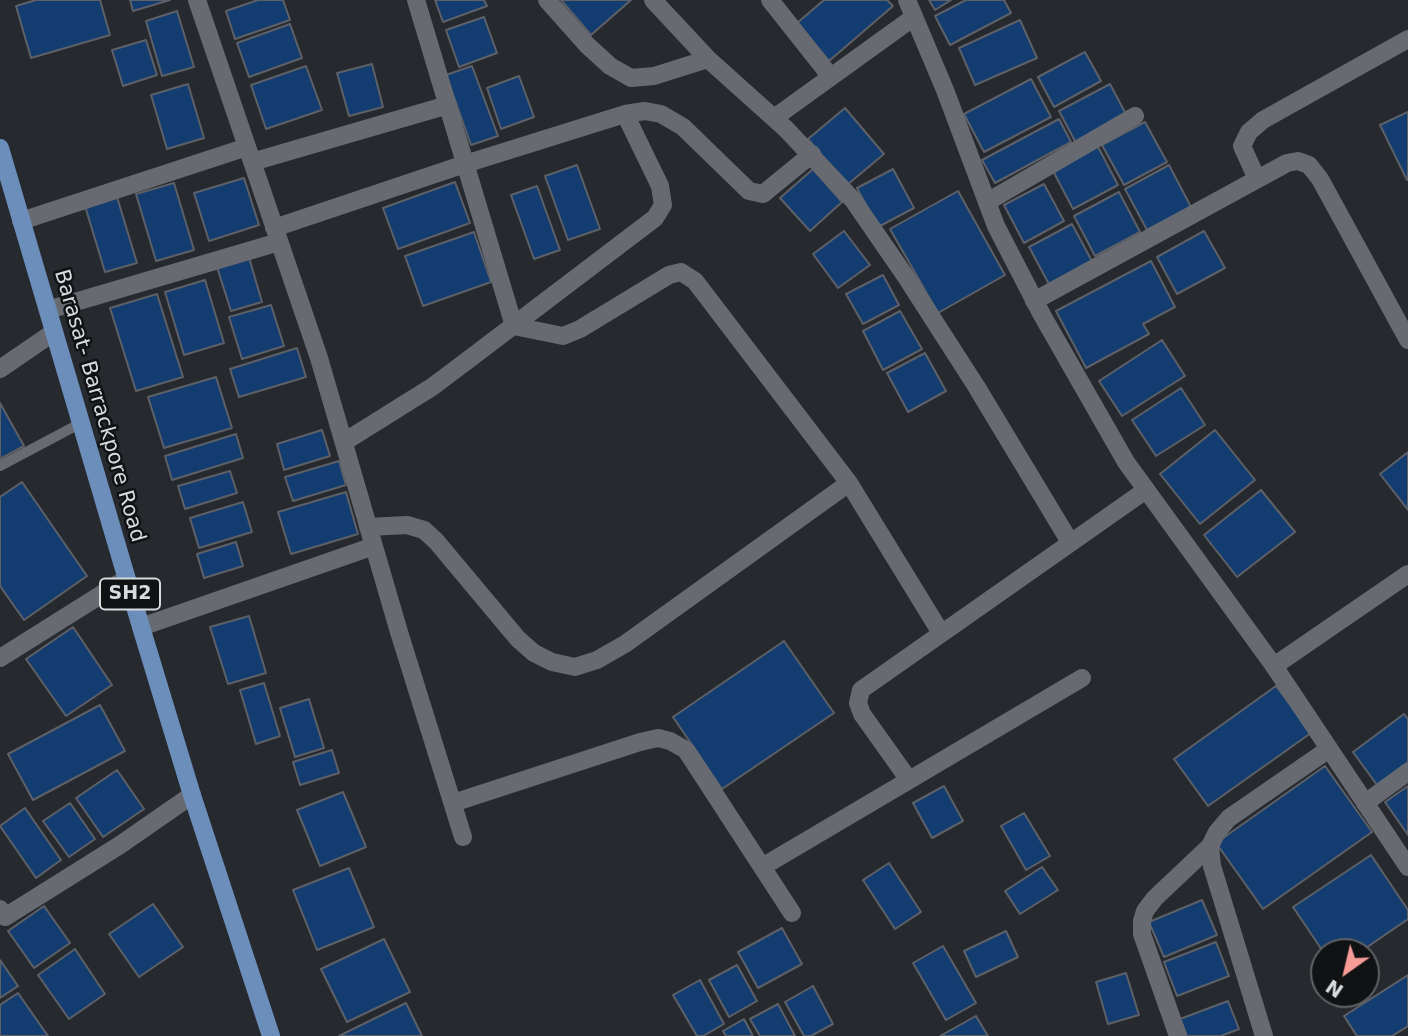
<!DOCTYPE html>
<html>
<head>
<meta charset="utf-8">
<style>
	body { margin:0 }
	#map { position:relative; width:1408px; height:1036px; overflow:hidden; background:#26292e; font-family:"DejaVu Sans",sans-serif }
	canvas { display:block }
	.north { position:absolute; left:1310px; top:938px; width:70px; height:70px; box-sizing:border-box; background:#101214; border:2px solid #606265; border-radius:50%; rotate:214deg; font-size:19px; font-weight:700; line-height:28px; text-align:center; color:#d8dbde }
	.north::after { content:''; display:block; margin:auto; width:24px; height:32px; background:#f59c96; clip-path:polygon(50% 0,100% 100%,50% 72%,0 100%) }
</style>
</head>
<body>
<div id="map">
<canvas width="1408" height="1036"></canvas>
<div class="north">N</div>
</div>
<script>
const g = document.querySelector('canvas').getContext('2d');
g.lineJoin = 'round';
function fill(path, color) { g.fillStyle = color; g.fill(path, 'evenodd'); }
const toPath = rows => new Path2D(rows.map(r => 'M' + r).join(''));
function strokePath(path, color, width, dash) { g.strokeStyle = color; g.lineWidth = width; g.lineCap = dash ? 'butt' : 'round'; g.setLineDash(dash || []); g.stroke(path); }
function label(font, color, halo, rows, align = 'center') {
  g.font = font + ' "DejaVu Sans",sans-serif'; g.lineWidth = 5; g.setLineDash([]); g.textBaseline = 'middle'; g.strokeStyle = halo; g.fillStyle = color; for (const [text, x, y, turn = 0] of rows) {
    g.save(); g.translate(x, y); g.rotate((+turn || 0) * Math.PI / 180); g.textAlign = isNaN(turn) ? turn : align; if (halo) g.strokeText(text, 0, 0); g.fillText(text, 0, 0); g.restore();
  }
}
const building = toPath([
	[36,0,100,0,110,35,31,58,16,6,36,0],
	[130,0,170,0,133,11,130,0],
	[258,0,283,0,290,20,235,39,226,11,258,0],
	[435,0,484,0,487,6,443,22,435,0],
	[561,0,631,0,591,35,561,0],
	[824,0,887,0,893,6,829,61,797,23,824,0],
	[929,0,951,0,935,10,929,0],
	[966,0,1004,0,1011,13,950,45,935,16,966,0],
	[177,11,194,67,162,76,146,21,177,11],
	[484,17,497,53,459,67,446,30,484,17],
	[1020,20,1037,58,975,85,959,48,1020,20],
	[290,24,302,58,249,77,237,43,290,24],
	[146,40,157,75,123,86,112,50,146,40],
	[1085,52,1101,81,1054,107,1038,77,1085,52],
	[372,64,383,107,349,116,337,73,372,64],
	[306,66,322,110,266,129,251,85,306,66],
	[472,66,498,136,471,145,446,75,472,66],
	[519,76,534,117,501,129,487,88,519,76],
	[1031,79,1051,117,984,152,964,114,1031,79],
	[188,84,204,138,167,149,151,95,188,84],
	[1110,84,1127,116,1076,143,1059,111,1110,84],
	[845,108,884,154,847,185,808,139,845,108],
	[1408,112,1408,180,1407,180,1380,125,1408,112],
	[1059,119,1071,142,995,183,982,160,1059,119],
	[1145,122,1167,162,1124,185,1102,145,1145,122],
	[1096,143,1118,185,1073,209,1051,167,1096,143],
	[577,165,600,229,568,240,545,176,577,165],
	[1169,165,1191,207,1147,230,1125,189,1169,165],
	[813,169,842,202,810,231,780,198,813,169],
	[893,169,914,208,878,227,857,188,893,169],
	[244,178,259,225,209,241,194,193,244,178],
	[455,182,470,223,398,249,383,208,455,182],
	[174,183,194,250,156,261,136,194,174,183],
	[1044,184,1064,221,1024,243,1004,205,1044,184],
	[537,186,560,250,534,259,511,195,537,186],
	[958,191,1005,275,938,313,890,229,958,191],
	[1119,192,1140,232,1095,256,1074,216,1119,192],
	[117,197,137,263,105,272,85,206,117,197],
	[1072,224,1093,263,1050,286,1029,247,1072,224],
	[844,231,870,265,838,288,813,254,844,231],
	[1204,231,1225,268,1177,294,1157,257,1204,231],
	[474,232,491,282,423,306,405,256,474,232],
	[248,254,262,302,231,311,216,264,248,254],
	[1151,261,1175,307,1143,324,1149,334,1086,368,1056,311,1151,261],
	[883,275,899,305,863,324,846,294,883,275],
	[205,280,224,343,184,355,165,292,205,280],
	[157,294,183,377,136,391,110,308,157,294],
	[271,305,284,346,242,359,229,317,271,305],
	[900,311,922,349,883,370,863,331,900,311],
	[1162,340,1185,376,1122,416,1099,381,1162,340],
	[297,348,306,377,239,397,230,369,297,348],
	[925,353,946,391,908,412,887,373,925,353],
	[216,377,232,428,164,448,148,397,216,377],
	[1181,388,1205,425,1156,456,1132,420,1181,388],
	[0,403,24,446,0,459,0,403],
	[322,430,330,456,284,470,277,444,322,430],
	[1215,430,1255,480,1200,524,1160,474,1215,430],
	[236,434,243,458,172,480,165,456,236,434],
	[1408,452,1408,510,1380,474,1408,452],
	[339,461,346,485,293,501,285,477,339,461],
	[230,471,237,493,185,509,178,486,230,471],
	[22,482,87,576,24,620,0,586,0,497,22,482],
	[1261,490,1295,532,1237,577,1204,535,1261,490],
	[346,492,358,534,291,554,278,512,346,492],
	[243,502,252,532,199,548,190,518,243,502],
	[236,542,243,566,204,578,197,554,236,542],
	[249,616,266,673,228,684,210,627,249,616],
	[73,627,112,685,66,716,26,659,73,627],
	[784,641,834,713,722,789,673,717,784,641],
	[264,683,280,736,256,744,240,690,264,683],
	[1276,686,1311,733,1208,806,1174,759,1276,686],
	[309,699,324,748,295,757,280,708,309,699],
	[100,705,125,751,33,800,8,754,100,705],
	[1404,714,1408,719,1408,762,1377,785,1353,752,1404,714],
	[332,750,339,773,300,785,293,762,332,750],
	[1325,766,1372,832,1263,909,1216,843,1325,766],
	[117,770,144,809,103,837,76,798,117,770],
	[944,786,963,821,932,838,913,803,944,786],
	[1408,786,1408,835,1385,802,1408,786],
	[343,792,366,847,320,866,297,810,343,792],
	[70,803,95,839,69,857,43,821,70,803],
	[25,808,61,860,36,878,0,826,25,808],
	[1024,813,1050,856,1026,870,1001,826,1024,813],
	[1371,855,1408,910,1408,919,1360,952,1324,953,1293,907,1371,855],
	[889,863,921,912,895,929,863,880,889,863],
	[1042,867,1058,890,1020,914,1005,891,1042,867],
	[349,868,374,927,317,950,293,890,349,868],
	[1202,900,1217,935,1164,957,1149,922,1202,900],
	[153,904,183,947,139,977,109,934,153,904],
	[44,906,70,943,34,968,8,931,44,906],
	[782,928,802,964,758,988,738,952,782,928],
	[1006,931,1018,957,976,977,964,951,1006,931],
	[384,939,410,992,347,1022,321,969,384,939],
	[1216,942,1229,976,1177,996,1164,962,1216,942],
	[943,946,976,1003,946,1020,913,963,943,946],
	[75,949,105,994,69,1019,38,975,75,949],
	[0,960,18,986,0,998,0,960],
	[737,965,757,1001,729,1017,709,980,737,965],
	[1126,973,1139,1015,1108,1024,1096,982,1126,973],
	[1408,975,1408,1026,1392,1036,1357,1036,1344,1016,1408,975],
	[700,980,724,1024,703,1036,697,1036,673,995,700,980],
	[813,986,833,1024,811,1036,804,1036,785,1002,813,986],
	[18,993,48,1036,0,1036,0,1005,18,993],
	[1228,1001,1239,1029,1221,1036,1187,1036,1180,1019,1228,1001],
	[406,1003,422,1036,339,1036,406,1003],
	[778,1004,795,1036,760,1036,750,1019,778,1004],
	[976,1016,988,1036,940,1036,976,1016],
	[744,1019,753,1036,726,1036,723,1031,744,1019]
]);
fill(building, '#133c70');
strokePath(building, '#5d6167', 2);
strokePath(toPath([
	[0,466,81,423]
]), '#676b71', 10);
strokePath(toPath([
	[197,0,319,358,399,632,463,837],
	[416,0,514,326,563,336,580,329,669,275,681,272,695,281,849,483,941,633],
	[547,0,587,45,610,66,631,78,654,76,708,59],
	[653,0,708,59,786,129,853,200,906,277,976,386,1070,542],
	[770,0,831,77],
	[774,118,914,17],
	[252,162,448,105],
	[1257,179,1242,146,1249,132,1263,120,1408,39],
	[987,202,1135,116],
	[21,221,247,147],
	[274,228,465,164,625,114,645,111,661,114,683,127,749,191,763,194,812,154],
	[1034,301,1287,163,1298,161,1309,165,1320,179,1408,340],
	[48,310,279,242],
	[0,369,54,332],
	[344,442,432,387,468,360,655,218,663,205,660,186,625,114],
	[368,527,407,525,424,530,436,541,518,639,534,653,552,662,575,667,597,660,625,644,849,483],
	[141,627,374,546],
	[0,658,126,579],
	[1274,666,1408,574],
	[909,780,862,714,858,703,861,690,1146,490],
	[453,803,640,742,658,738,670,741,686,750,792,913],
	[1365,803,1408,772],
	[762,867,1082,678],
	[0,909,5,917,120,845,192,795],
	[1178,1036,1142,934,1142,921,1145,911,1155,898,1210,846],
	[1264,1036,1212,866,1210,846,1217,832,1229,818,1329,749]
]), '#676b71', 18);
strokePath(toPath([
	[907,0,945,90,996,226,1042,315,1126,462,1274,666,1408,867]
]), '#676b71', 18);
strokePath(toPath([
	[0,148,141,627,192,795,271,1036]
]), '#6b8ebb', 18);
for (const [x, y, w] of [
	[130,594,60]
]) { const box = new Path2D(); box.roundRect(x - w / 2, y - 15.5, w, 31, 5); g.fillStyle = '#101214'; g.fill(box); strokePath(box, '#d8dbde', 2); }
label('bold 19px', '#d8dbde', null, [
	["SH2",130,594]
]);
label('21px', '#d8dbde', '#101214', [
	["Barasat- Barrackpore Road",99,406,74]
]);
</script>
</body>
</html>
